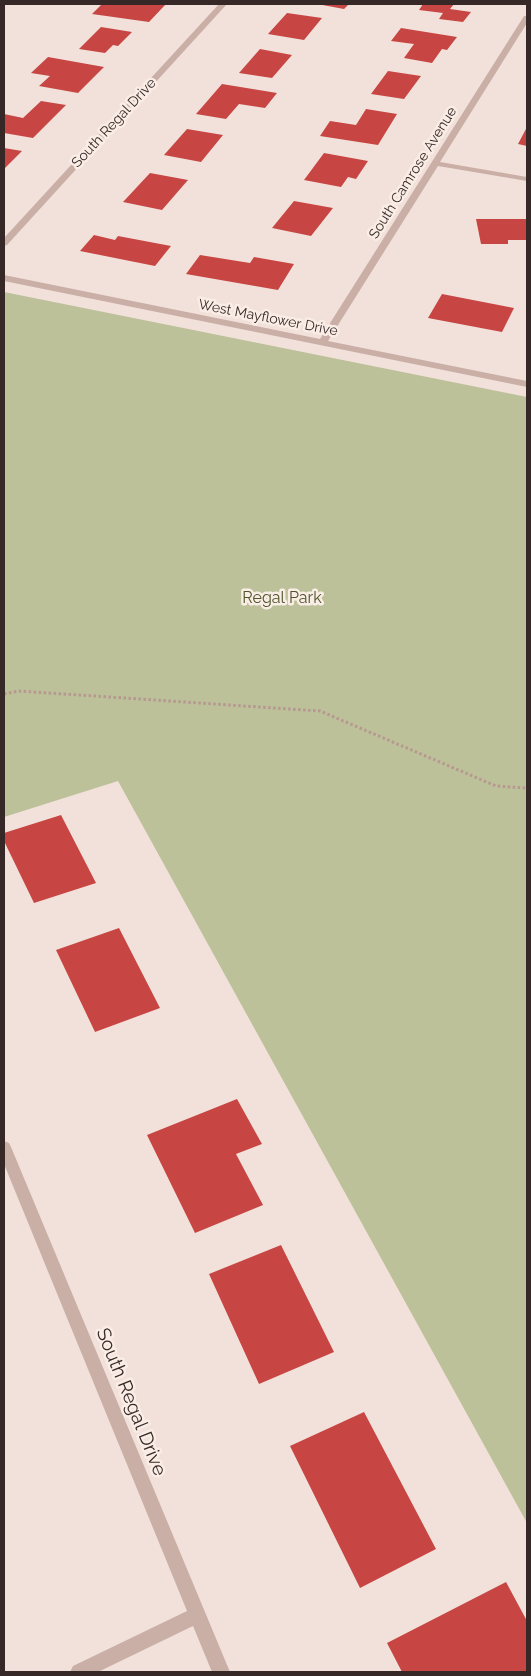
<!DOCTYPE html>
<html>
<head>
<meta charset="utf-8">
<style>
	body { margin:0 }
	#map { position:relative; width:531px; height:1676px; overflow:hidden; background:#f2e1da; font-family:Raleway,sans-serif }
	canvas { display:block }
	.frame { position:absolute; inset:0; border:5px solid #362827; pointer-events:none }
</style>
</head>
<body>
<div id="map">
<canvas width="531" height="1676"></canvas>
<div class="frame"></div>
</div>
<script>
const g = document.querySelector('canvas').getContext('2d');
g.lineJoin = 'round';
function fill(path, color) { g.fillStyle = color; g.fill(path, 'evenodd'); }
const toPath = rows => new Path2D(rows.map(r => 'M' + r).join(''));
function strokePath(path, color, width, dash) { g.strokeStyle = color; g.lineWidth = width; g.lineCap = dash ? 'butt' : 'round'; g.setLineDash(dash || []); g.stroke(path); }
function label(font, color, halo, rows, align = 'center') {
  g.font = font + ' Raleway,sans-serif'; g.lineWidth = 5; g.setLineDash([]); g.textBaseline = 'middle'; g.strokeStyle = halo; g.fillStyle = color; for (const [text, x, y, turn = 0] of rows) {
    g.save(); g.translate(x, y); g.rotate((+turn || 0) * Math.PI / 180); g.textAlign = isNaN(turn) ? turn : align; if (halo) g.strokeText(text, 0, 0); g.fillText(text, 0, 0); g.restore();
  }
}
fill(toPath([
	[4,292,527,397,527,1523,118,781,4,817]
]), '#bcc19a');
fill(toPath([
	[102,4,137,5,166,4,149,22,92,14],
	[317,4,349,4,344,9],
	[423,4,454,4,450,9,471,12,463,22,439,19,443,13,419,10],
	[287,13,322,18,304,40,268,34],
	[101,27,132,32,118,46,113,45,105,53,79,49],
	[401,28,457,37,447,50,442,49,432,63,404,58,414,44,391,41],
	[260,49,292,55,272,78,239,73],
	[48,57,104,67,78,93,39,86,50,76,31,73],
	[388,71,421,76,404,99,371,94],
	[222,84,277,93,265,108,239,104,226,119,196,114],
	[41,101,66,105,33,138,4,133,4,114,23,118],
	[366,109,397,114,378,145,320,136,330,121,356,125],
	[527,127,527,146,518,144],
	[187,129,223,135,201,162,164,155],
	[4,148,22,151,4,169],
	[324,153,368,161,356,179,348,177,341,187,304,180],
	[150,173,188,180,162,210,123,202],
	[294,201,333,208,311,236,272,228],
	[476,219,527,219,527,240,508,240,508,244,481,244],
	[94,235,115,240,118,236,171,246,155,266,80,251],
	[200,255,250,263,254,257,294,264,278,290,186,274],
	[442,294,514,308,502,332,428,318],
	[61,815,96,883,34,903,4,841,4,833],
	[119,928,160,1008,95,1032,56,950],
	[237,1099,262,1144,236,1154,263,1205,195,1233,147,1135],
	[281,1245,334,1352,259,1384,209,1274],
	[364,1412,436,1549,360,1588,290,1446],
	[506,1582,527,1621,527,1672,402,1672,387,1643]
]), '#c74643');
strokePath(toPath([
	[4,694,19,691,320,711,496,786,527,788]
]), '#b69890', 3, [2.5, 2.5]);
fill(toPath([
	[219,4,227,4,7,245,4,246,4,238,219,4],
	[524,16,527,16,527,23,440,162,527,177,527,181,438,166,328,341,527,381,527,387,4,281,4,275,320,339,524,16],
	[4,1141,9,1143,11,1147,230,1672,212,1672,193,1626,98,1672,70,1672,73,1666,187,1611,4,1164,4,1141]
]), '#caafa6');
label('14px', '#362827', '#f9ede6', [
	["South Regal Drive",114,123,-47],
	["South Camrose Avenue",413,173,-58],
	["West Mayflower Drive",268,318,11]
]);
label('16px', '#4e542b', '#f9ede6', [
	["Regal Park",282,598]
]);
label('19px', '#362827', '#f9ede6', [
	["South Regal Drive",131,1402,68]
]);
</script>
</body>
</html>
